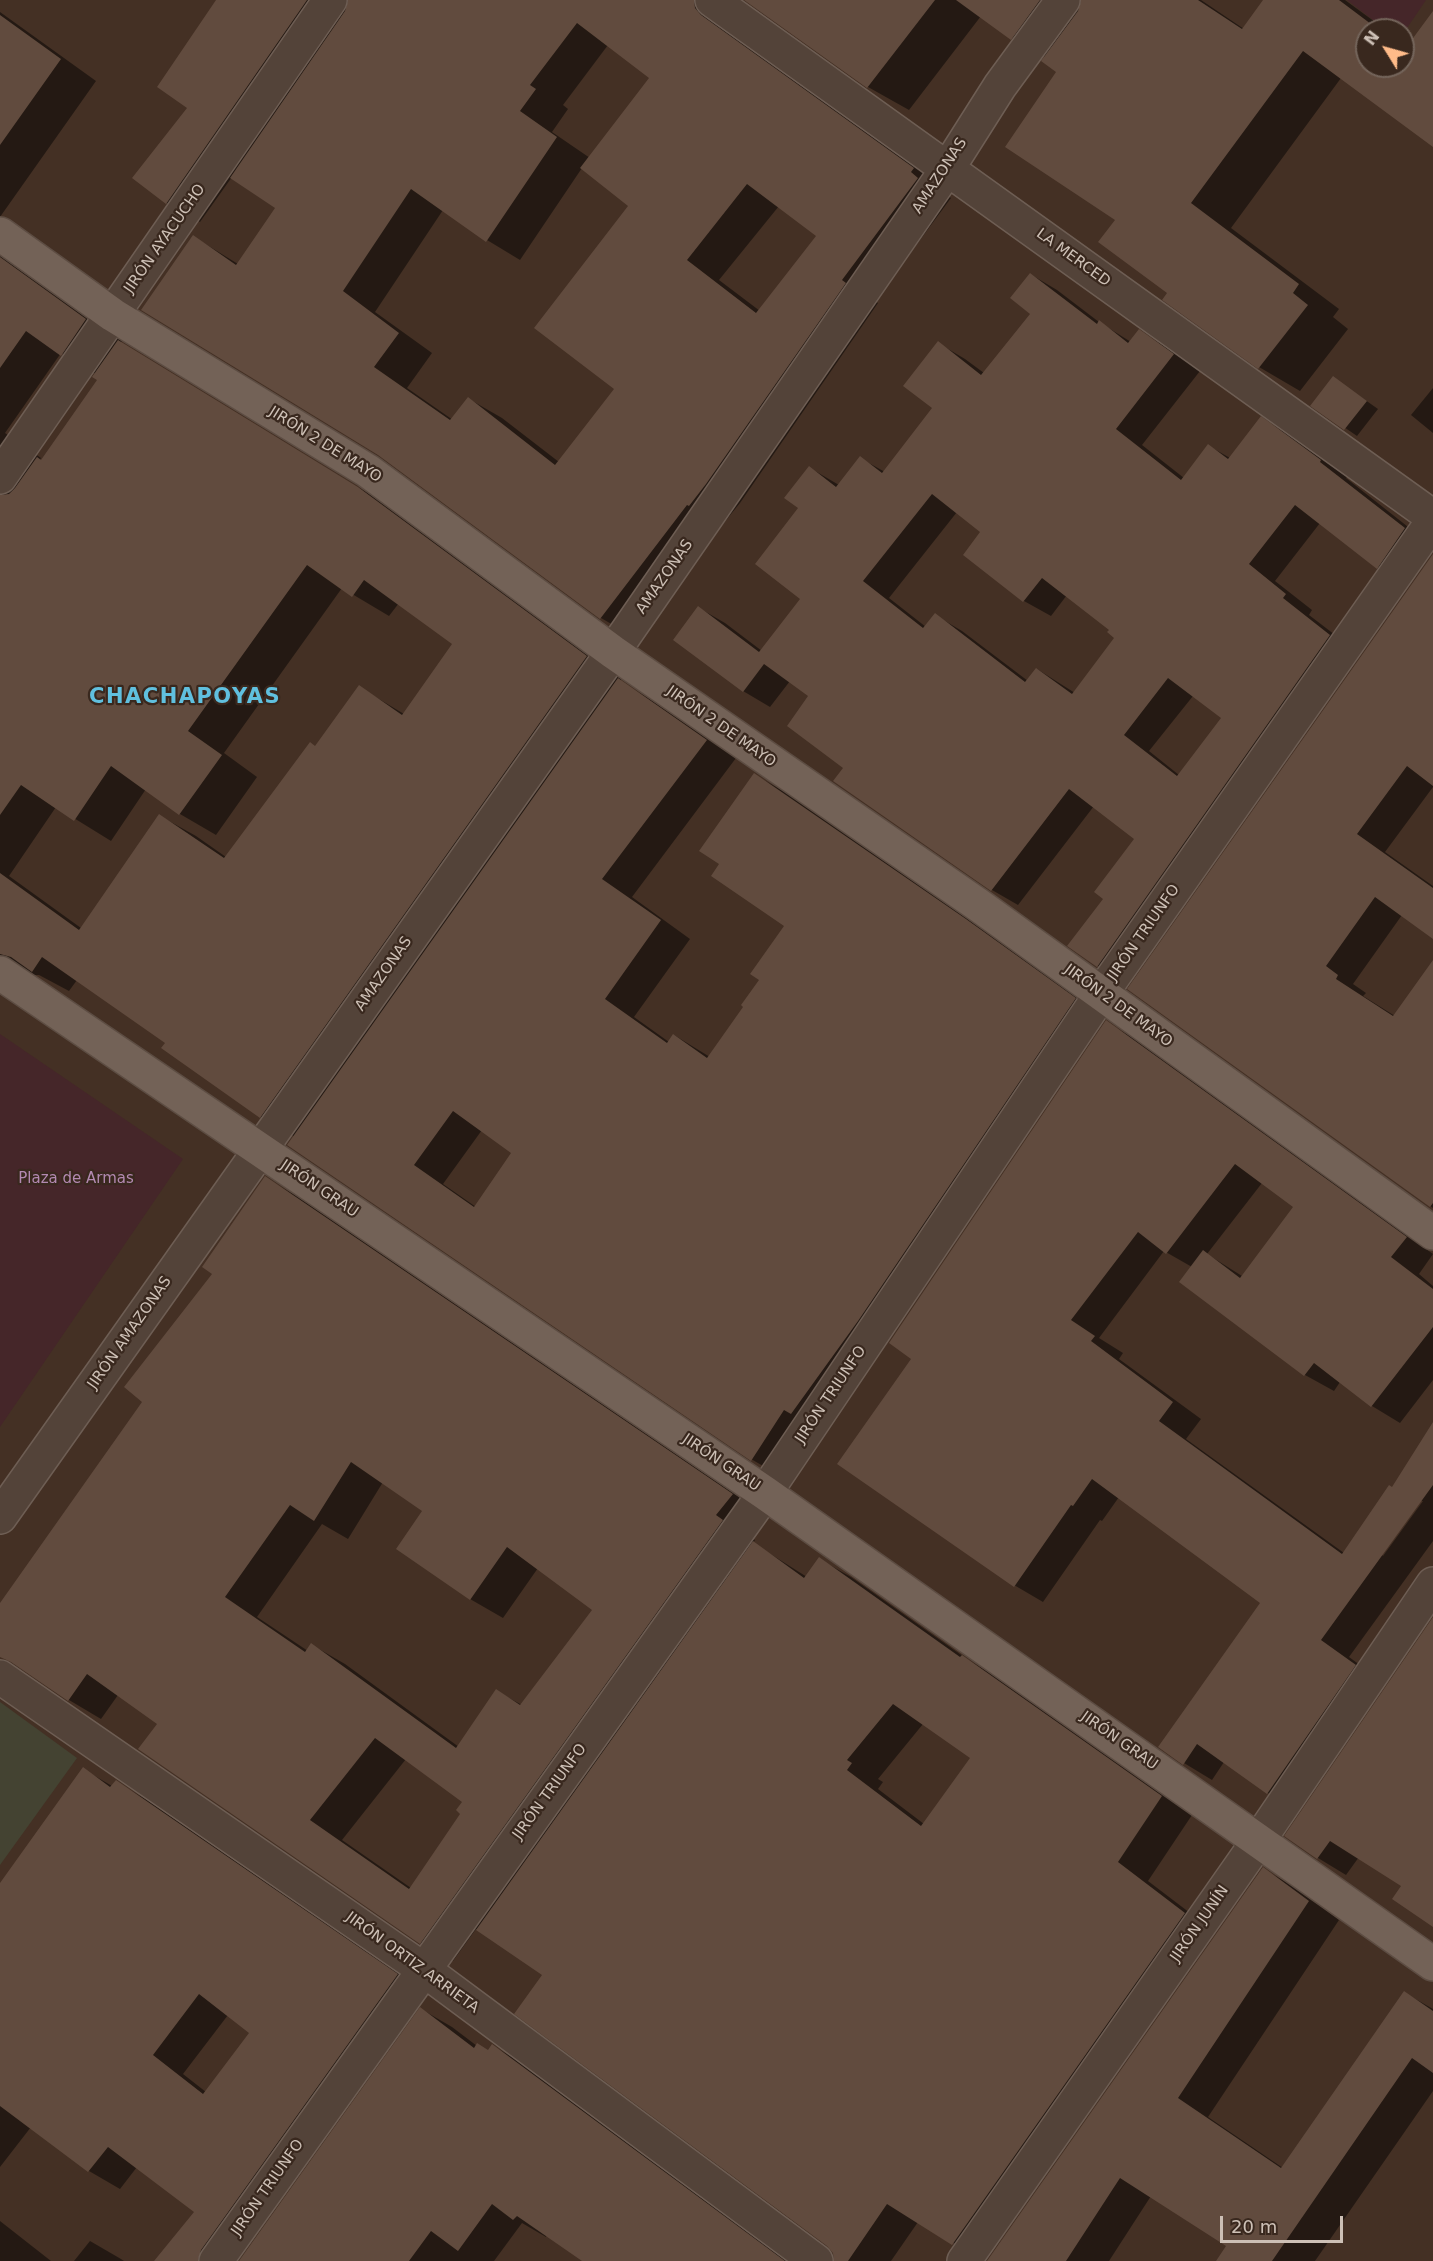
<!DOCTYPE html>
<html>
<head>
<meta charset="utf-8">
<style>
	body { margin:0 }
	#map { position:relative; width:1433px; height:2261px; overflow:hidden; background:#443024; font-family:"DejaVu Sans",sans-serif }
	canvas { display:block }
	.north { position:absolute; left:1355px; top:18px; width:60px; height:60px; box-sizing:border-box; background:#39281e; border:2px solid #74655b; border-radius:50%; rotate:307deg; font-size:16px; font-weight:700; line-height:24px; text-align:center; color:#cdc0b6 }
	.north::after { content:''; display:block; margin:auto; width:21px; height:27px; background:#ffbb89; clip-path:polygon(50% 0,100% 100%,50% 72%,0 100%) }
	.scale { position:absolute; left:1220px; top:2216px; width:123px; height:27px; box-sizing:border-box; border:3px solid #cdc0b6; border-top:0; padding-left:8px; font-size:18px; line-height:21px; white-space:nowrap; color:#cdc0b6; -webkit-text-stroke:4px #39281e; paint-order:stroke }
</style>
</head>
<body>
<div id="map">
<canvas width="1433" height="2261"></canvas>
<div class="north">N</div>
<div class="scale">20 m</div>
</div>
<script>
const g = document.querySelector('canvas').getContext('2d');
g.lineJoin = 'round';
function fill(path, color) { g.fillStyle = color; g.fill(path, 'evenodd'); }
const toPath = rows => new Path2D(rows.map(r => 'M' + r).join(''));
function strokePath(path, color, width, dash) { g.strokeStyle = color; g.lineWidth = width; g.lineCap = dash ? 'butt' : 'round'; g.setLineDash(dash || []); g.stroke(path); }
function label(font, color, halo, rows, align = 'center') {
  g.font = font + ' "DejaVu Sans",sans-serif'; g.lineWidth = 4.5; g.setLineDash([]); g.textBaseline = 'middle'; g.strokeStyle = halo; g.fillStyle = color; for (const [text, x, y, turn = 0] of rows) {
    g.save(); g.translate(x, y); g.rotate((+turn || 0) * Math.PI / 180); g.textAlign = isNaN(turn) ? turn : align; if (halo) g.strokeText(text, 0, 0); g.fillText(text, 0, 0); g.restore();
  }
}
fill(toPath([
	[0,1702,77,1758,0,1865]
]), '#444332');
fill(toPath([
	[1347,0,1426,0,1403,34,1403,30,1386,30],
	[0,1034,183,1159,0,1427]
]), '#452629');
fill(toPath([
	[218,0,699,0,946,188,943,192,951,198,875,301,878,303,740,503,723,524,721,523,634,637,601,618,194,237,238,264,277,207,232,177,200,222,167,203,134,177,189,107],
	[608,45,651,78,590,158,552,132,568,109,563,105],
	[582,168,630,206,616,389,559,462,502,418,469,399,453,420,407,388,432,353,375,312,443,210,487,240,520,260],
	[779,206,818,236,760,311,719,280],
	[745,0,1201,0,1244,29,1265,0,1345,0,1386,30,1367,30,1367,66,1403,66,1403,43,1409,47,1433,13,1433,145,1341,78,1231,228,1339,309,1333,317,1348,329,1300,391,1259,367,1169,293,1117,220,1058,72,1046,58,1012,38,981,16,909,110,868,87],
	[0,12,96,81,0,217],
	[0,247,26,272,122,341,120,343,394,509,622,678,620,681,648,698,736,758,632,897,690,939,634,1017,669,1042,674,1035,710,1057,745,1007,761,980,786,926,721,864,755,775,785,792,997,939,1105,1017,782,1477,751,1459,295,1137,260,1117,167,1042,77,980,69,991,39,975,34,975,0,956],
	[61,353,96,374,99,380,39,467,36,465,41,458,5,433],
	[342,588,389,616,399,603,455,644,404,714,359,687,316,747,226,857,196,836,160,816,81,928,9,876,56,807,111,841,146,789,180,814,216,835,257,777,224,753],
	[482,1130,513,1153,476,1207,443,1184],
	[1030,274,1057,290,1099,322,1131,342,1139,331,1166,347,1200,371,1142,445,1184,478,1209,446,1230,458,1261,418,1288,434,1347,477,1346,478,1431,545,1404,583,1378,567,1320,523,1275,581,1312,610,1309,615,1356,651,1124,982,1098,966,1105,899,1136,839,1094,806,1018,905,992,890,845,767,810,695,790,681,770,707,743,691,699,608,725,623,762,651,802,598,800,508,810,468,839,485,860,458,885,472,934,408,938,343,965,359,984,373,1032,313],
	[957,512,982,532,965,554,1024,601,1051,616,1067,595,1111,629,1116,638,1075,693,1037,669,1028,681,962,631,935,615,926,627,889,598],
	[1193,696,1223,718,1179,775,1149,751],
	[1334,378,1378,409,1357,436,1312,405],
	[1433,388,1433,433,1411,415],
	[1433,556,1433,787,1385,852,1433,886,1433,937,1402,915,1353,984,1366,993,1363,996,1395,1016,1433,963,1433,1208,1129,989],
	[1106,1022,1135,1039,1433,1254,1419,1274,1433,1286,1433,1380,1400,1423,1372,1406,1340,1382,1334,1391,1305,1375,1181,1282,1192,1267,1164,1251,1099,1338,1123,1353,1119,1359,1201,1419,1186,1439,1344,1553,1393,1489,1433,1425,1433,1541,1349,1657,1383,1682,1297,1810,1268,1793,1224,1762,1212,1780,1184,1763,1262,1602,1119,1497,1102,1521,1100,1520,1043,1602,1014,1585,913,1359],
	[1262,1183,1296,1207,1242,1276,1207,1254],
	[1419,1501,1423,1501,1383,1556,1381,1554],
	[266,1178,298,1197,764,1514,748,1535,755,1540,753,1543,807,1577,819,1559,851,1577,967,1659,993,1675,1192,1815,1148,1881,1215,1932,985,2261,918,2222,891,2261,836,2261,834,2252,544,1975,476,1929,453,1961,420,1943,159,1724,118,1695,101,1719,69,1700,0,1654,0,1605,144,1401],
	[383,1482,424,1511,470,1599,503,1618,538,1568,594,1610,522,1705,496,1691,459,1747,345,1664,312,1645,308,1651,257,1617,322,1524,348,1539],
	[923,1724,973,1758,924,1824,878,1789,883,1782,878,1779],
	[406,1759,464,1801,462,1813,411,1888,342,1840],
	[1433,1620,1433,1925,1403,1886,1359,1857,1346,1875,1318,1858,1286,1836],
	[83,1769,112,1786,116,1782,147,1800,428,1994,237,2261,156,2261,196,2212,137,2167,120,2189,89,2171,31,2127,0,2167,0,1886],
	[228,2015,251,2033,206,2092,183,2074],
	[1263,1869,1295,1887,1339,1920,1208,2117,1283,2168,1405,1993,1433,2009,1433,2091,1315,2261,1218,2261,1228,2246,1151,2196,1109,2261,989,2261],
	[421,2009,452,2027,477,2046,489,2051,493,2046,524,2064,789,2261,584,2261,547,2235,546,2237,522,2223,494,2261,241,2261],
	[0,2221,51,2261,0,2261],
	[90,2241,121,2259,124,2261,74,2261]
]), '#0007');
fill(toPath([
	[216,0,307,0,166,204,132,178,187,108,157,87],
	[348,0,694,0,695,8,701,15,914,168,911,172,918,178,842,280,846,283,706,484,689,506,687,505,600,619,378,455,141,310,193,235,236,265,275,208,230,178,345,11],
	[577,23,649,78,580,168,628,206,534,328,614,389,555,465,468,397,450,420,374,367,399,333,343,291,411,189,486,242,557,137,520,111,536,89,530,85],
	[747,184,816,236,756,313,687,260],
	[744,0,935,0,867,88],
	[956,0,1040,0,1011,40],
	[1081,0,1198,0,1242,29,1263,0,1339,0,1379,30,1367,30,1367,66,1403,66,1403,47,1405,49,1433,11,1433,147,1303,51,1191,203,1299,284,1293,293,1308,305,1258,369,1162,300,1167,293,1098,242,1115,220,1005,147,1056,72,1041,61,1078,11],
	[0,15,61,59,0,145],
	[0,257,86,319,61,356,26,331,0,368],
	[1030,273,1097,324,1099,320,1128,343,1139,329,1174,354,1116,429,1181,480,1208,444,1228,459,1261,416,1321,460,1320,462,1405,528,1377,569,1295,505,1249,564,1286,594,1283,598,1330,635,1097,967,1067,946,1103,899,1094,892,1134,839,1069,789,991,891,833,781,843,768,787,726,808,696,764,664,743,692,673,640,698,606,759,652,800,599,755,564,798,508,784,498,809,466,836,487,860,456,882,473,932,408,903,386,938,341,981,375,1030,314,1010,298],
	[932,494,980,532,963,555,1023,602,1042,578,1109,630,1107,632,1114,638,1072,694,1036,668,1025,682,935,613,923,628,863,581],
	[1168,678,1221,718,1177,776,1124,735],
	[118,340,358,487,587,656,260,1118,161,1048,165,1043,42,957,32,972,11,957,0,954,0,873,79,930,159,814,224,858,310,742,315,746,359,685,402,715,452,644,364,580,352,597,307,565,188,731,222,755,179,815,111,766,74,821,21,785,0,815,0,495,9,494,15,488,37,457,41,460,97,380,92,377],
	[1333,376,1367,401,1344,430,1310,406],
	[1433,554,1433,786,1407,766,1357,834,1433,888,1433,939,1375,897,1326,966,1338,975,1336,979,1393,1016,1433,960,1433,1203,1430,1207,1127,989],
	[618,678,707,740,602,879,661,920,605,999,667,1043,673,1034,707,1058,743,1007,741,1005,759,980,750,974,784,926,711,876,719,864,699,851,754,773,966,919,1076,998,858,1321,791,1414,784,1410,751,1461,287,1145],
	[453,1111,511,1153,474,1207,414,1165],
	[1106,1020,1407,1237,1391,1257,1433,1289,1433,1327,1371,1407,1314,1363,1304,1376,1179,1282,1203,1250,1240,1278,1293,1207,1235,1164,1166,1254,1138,1232,1071,1320,1095,1336,1091,1341,1173,1402,1159,1421,1342,1554,1389,1485,1392,1487,1433,1422,1433,1485,1321,1640,1356,1665,1267,1794,1197,1744,1183,1765,1158,1747,1260,1603,1092,1479,1073,1506,1071,1505,1014,1587,837,1464,911,1359,889,1343],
	[265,1176,733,1494,716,1515,723,1520,420,1944,138,1749,157,1724,87,1674,68,1701,11,1662,0,1657,0,1603,142,1402,124,1387,212,1274,202,1267],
	[351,1462,422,1511,396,1549,470,1600,507,1547,592,1610,520,1705,496,1689,456,1748,311,1643,305,1652,225,1597,290,1505,314,1521],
	[375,1738,462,1802,456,1810,460,1814,409,1889,310,1820],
	[753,1541,804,1578,819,1557,960,1657,962,1655,1162,1796,1118,1862,1185,1913,952,2245,887,2204,848,2261,834,2261,833,2253,827,2246,514,2014,542,1975,476,1930],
	[893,1704,970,1758,921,1826,847,1770,852,1763,847,1760],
	[1433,1617,1433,1927,1392,1899,1401,1886,1330,1841,1317,1859,1284,1836],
	[83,1767,110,1787,116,1780,398,1974,201,2250,198,2261,154,2261,194,2212,108,2147,88,2172,0,2106,0,1883],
	[199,1994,249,2033,203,2094,153,2055],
	[1263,1867,1309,1901,1178,2098,1281,2168,1404,1991,1433,2011,1433,2073,1412,2058,1272,2261,1216,2261,1226,2246,1120,2178,1066,2261,987,2261],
	[420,2007,474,2048,477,2043,488,2050,492,2044,785,2261,582,2261,517,2216,513,2220,492,2204,458,2251,431,2231,409,2261,239,2261]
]), '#614b3e');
const minor = toPath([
	[712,0,1433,517],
	[0,477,330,0],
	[0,1517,613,652,948,168,1000,86,1063,0],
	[0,1677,423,1969,816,2261],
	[216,2261,765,1493,1101,994,1433,521],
	[964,2261,1259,1840,1433,1584]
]);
const major = toPath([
	[0,234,113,315,368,471,613,652,977,904,1433,1233],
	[0,973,765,1493,1433,1964]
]);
strokePath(minor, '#6e5e54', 36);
strokePath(major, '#5d4d43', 36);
strokePath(minor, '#534339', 33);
strokePath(major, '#736257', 33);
label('15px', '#cdc0b6', '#39281e', [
	["AMAZONAS",940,176,-57],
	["JIRÓN AYACUCHO",165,239,-55],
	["LA MERCED",1073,258,36],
	["JIRÓN 2 DE MAYO",325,445,32],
	["AMAZONAS",665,577,-55],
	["JIRÓN 2 DE MAYO",721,727,35],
	["JIRÓN TRIUNFO",1144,933,-55],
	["AMAZONAS",384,974,-55],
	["JIRÓN 2 DE MAYO",1118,1006,36],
	["JIRÓN GRAU",319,1189,34],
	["JIRÓN AMAZONAS",130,1333,-55],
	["JIRÓN TRIUNFO",831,1395,-56],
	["JIRÓN GRAU",721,1463,34],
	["JIRÓN GRAU",1119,1741,35],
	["JIRÓN TRIUNFO",550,1792,-54],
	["JIRÓN JUNÍN",1200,1924,-55],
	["JIRÓN ORTIZ ARRIETA",412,1963,36],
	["JIRÓN TRIUNFO",268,2188,-55]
]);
label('15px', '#b389b1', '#39281e', [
	["Plaza de Armas",76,1179]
]);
g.letterSpacing = '1.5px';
label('bold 21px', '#60c0df', '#39281e', [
	["CHACHAPOYAS",185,698]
]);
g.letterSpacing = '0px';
</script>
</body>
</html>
